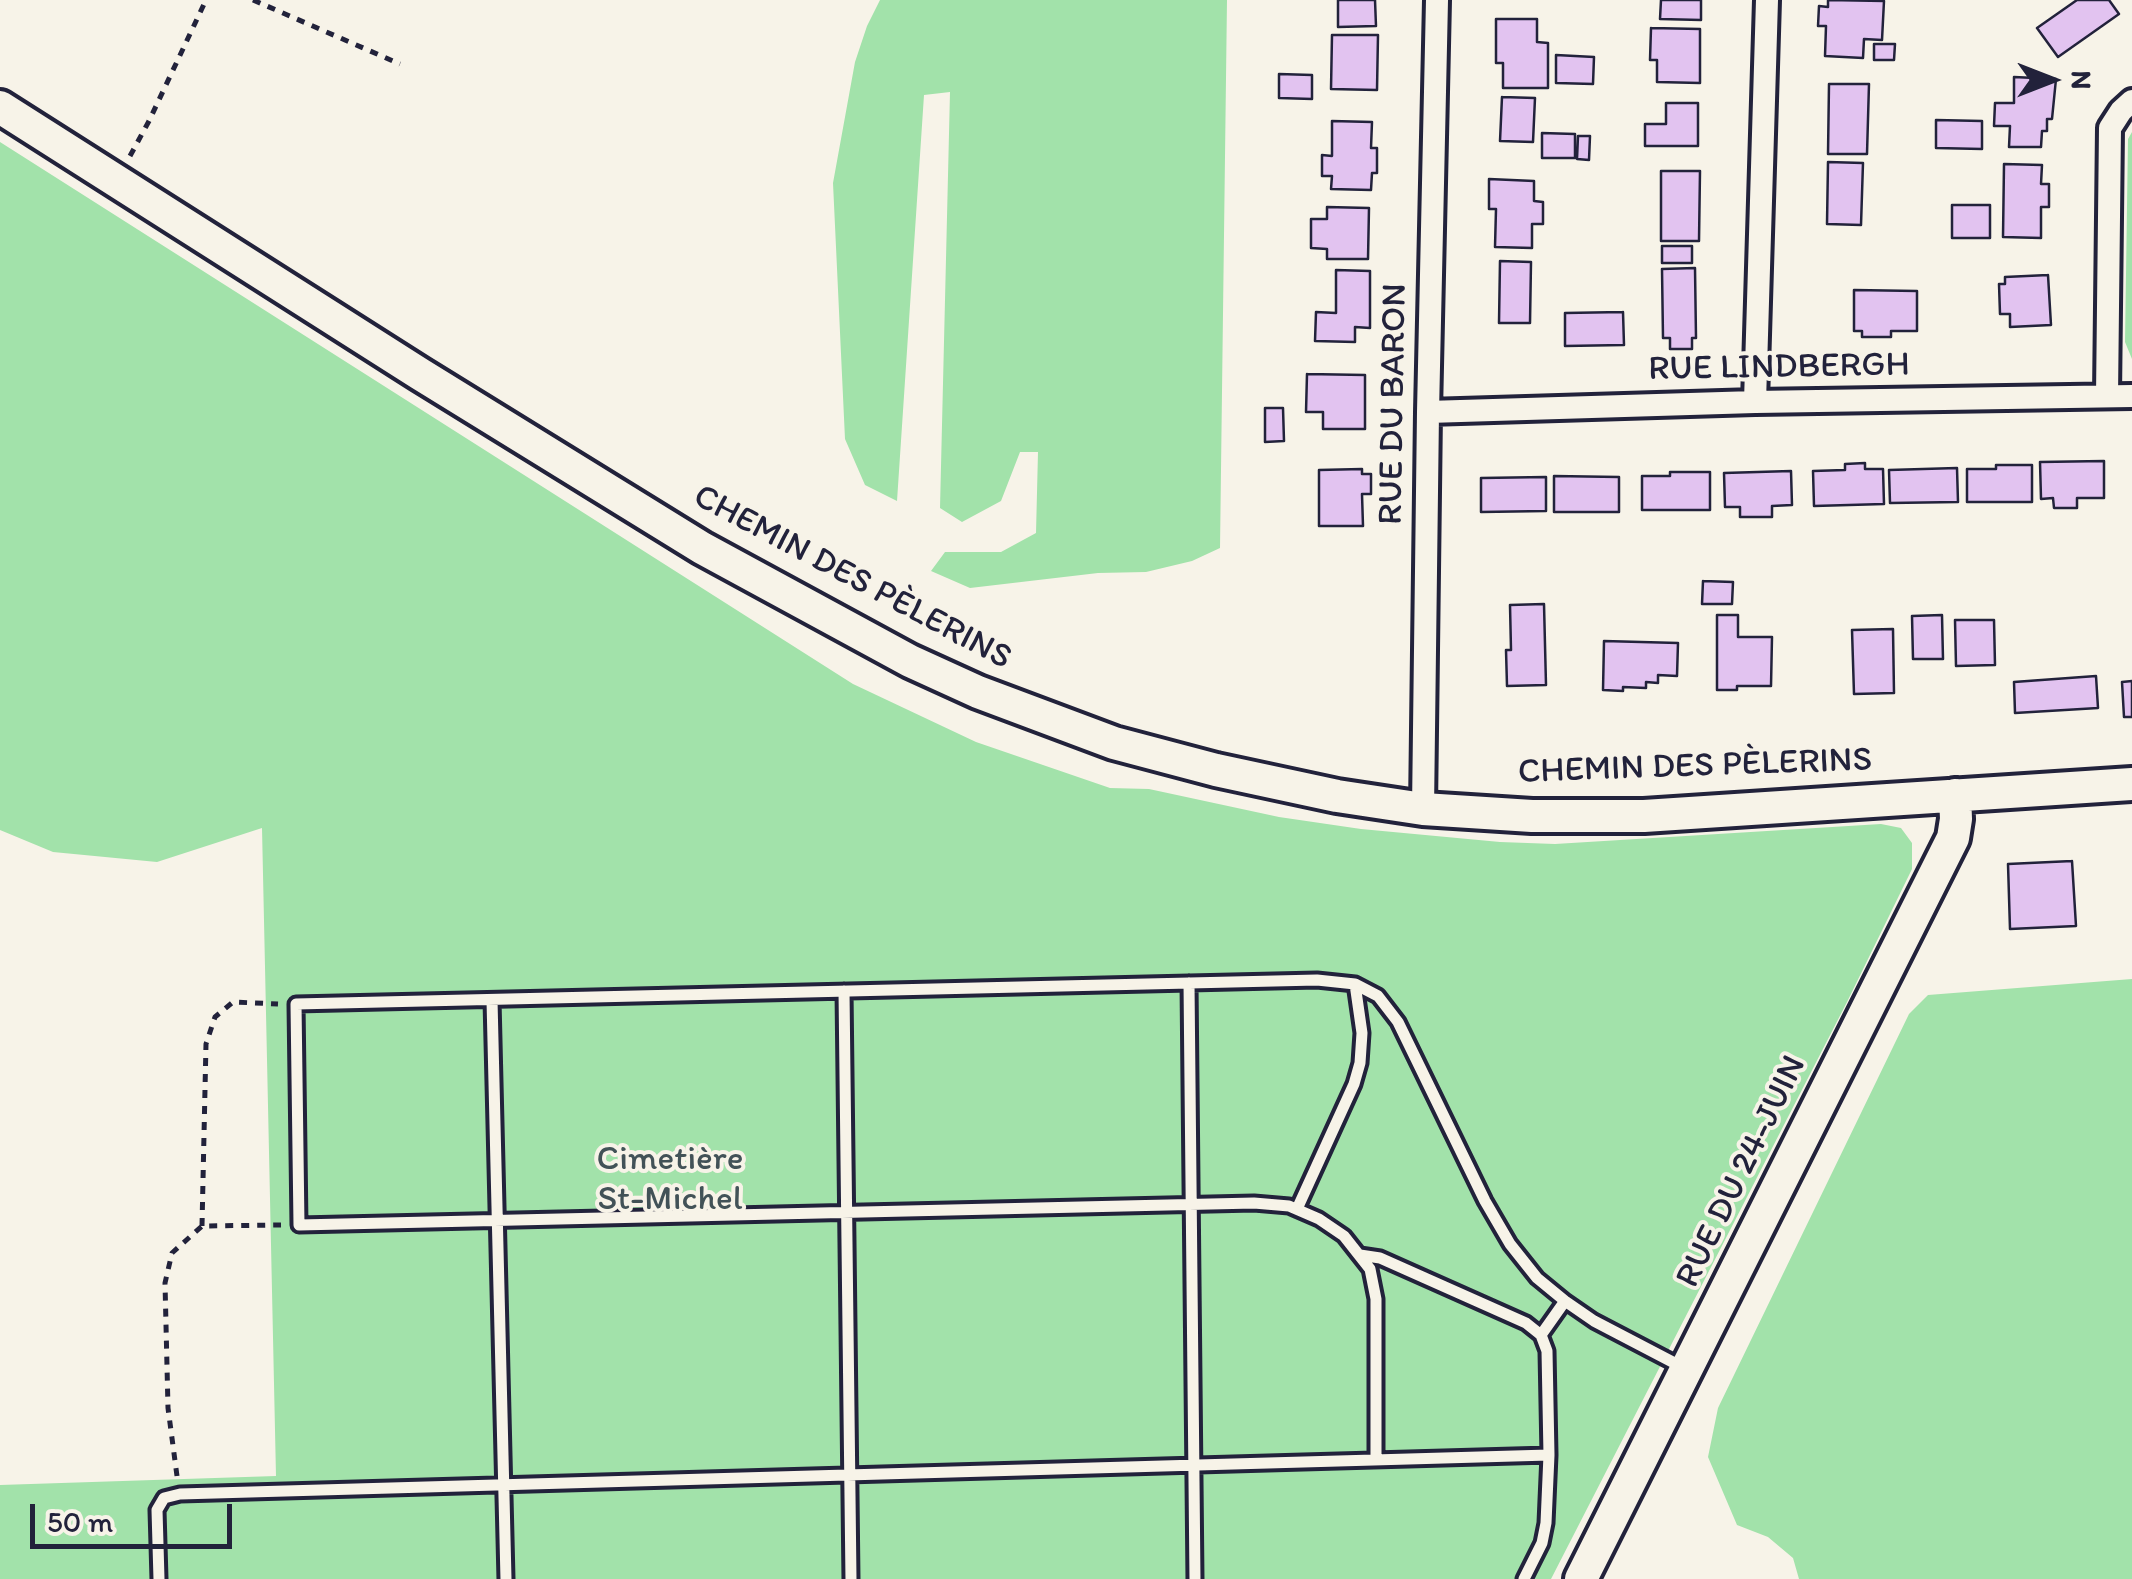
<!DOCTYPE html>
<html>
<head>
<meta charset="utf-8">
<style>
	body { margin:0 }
	#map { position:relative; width:2132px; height:1579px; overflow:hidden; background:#f7f3e8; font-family:Itim,sans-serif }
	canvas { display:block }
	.north { position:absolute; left:2002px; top:30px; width:100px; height:100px; -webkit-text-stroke:8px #f7f3e8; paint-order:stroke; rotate:90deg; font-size:28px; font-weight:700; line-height:40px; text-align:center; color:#22223b }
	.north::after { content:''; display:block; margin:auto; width:35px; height:45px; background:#22223b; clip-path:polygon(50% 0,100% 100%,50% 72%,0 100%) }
	.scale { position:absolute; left:30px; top:1504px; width:202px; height:45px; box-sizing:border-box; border:5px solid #22223b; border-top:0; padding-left:12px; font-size:30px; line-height:35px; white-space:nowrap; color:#22223b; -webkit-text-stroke:8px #f7f3e8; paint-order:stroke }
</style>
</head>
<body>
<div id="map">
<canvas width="2132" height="1579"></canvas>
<div class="north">N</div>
<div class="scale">50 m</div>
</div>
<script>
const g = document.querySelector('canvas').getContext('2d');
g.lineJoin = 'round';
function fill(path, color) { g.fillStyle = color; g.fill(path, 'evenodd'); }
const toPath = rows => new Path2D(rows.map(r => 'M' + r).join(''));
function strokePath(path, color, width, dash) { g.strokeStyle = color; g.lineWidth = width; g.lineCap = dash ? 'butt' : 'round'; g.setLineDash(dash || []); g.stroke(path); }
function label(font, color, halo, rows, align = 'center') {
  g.font = font + ' Itim,sans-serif'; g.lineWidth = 8; g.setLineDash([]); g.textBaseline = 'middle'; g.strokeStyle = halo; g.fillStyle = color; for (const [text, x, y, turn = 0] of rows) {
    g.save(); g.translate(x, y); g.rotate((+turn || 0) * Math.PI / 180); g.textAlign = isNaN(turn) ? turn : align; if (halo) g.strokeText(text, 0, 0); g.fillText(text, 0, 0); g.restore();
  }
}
fill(toPath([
	[880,0,1227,0,1220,548,1192,561,1146,572,1098,573,970,588,931,571,945,552,1001,552,1036,533,1038,452,1020,452,1001,501,962,522,940,508,950,92,924,95,897,501,865,485,845,439,833,183,855,62,867,26],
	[2132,132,2132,359,2125,342,2128,139],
	[0,142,853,684,976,742,1110,788,1149,789,1279,817,1361,829,1500,842,1555,844,1881,824,1901,828,1912,843,1912,869,1847,1002,1551,1579,0,1579,0,1485,276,1476,262,828,157,862,53,852,0,830],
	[2132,979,2132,1579,1799,1579,1793,1558,1768,1537,1737,1525,1708,1457,1718,1408,1909,1014,1928,995]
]), '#a2e2aa');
const building = toPath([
	[1338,0,1375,0,1376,26,1338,27,1338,0],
	[1661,0,1701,0,1701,20,1660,19,1661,0],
	[1828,0,1884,1,1882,40,1864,39,1863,58,1825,56,1826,26,1818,26,1819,6,1828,7,1828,0],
	[2077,0,2109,0,2119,14,2058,57,2037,28,2077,0],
	[1496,19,1537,19,1537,42,1548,43,1548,88,1503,88,1503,63,1496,63,1496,19],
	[1651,28,1700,29,1700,83,1657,82,1657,60,1650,60,1651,28],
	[1332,35,1378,35,1377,90,1331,89,1332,35],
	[1874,44,1895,44,1894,60,1874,60,1874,44],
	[1556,55,1594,57,1593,84,1556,83,1556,55],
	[1279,74,1312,75,1312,99,1279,98,1279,74],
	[2014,77,2056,79,2052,119,2047,119,2047,131,2042,131,2041,147,2009,147,2010,126,1994,126,1995,103,2014,103,2014,77],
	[1829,84,1869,84,1867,154,1828,154,1829,84],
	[1502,97,1535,98,1533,142,1500,141,1502,97],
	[1666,103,1698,103,1698,146,1645,146,1645,124,1666,124,1666,103],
	[1936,120,1982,121,1982,149,1936,148,1936,120],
	[1332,121,1372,122,1371,148,1377,148,1377,173,1372,173,1371,190,1331,189,1332,176,1322,176,1322,155,1332,156,1332,121],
	[1542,133,1575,134,1575,158,1542,158,1542,133],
	[1578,136,1590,136,1589,160,1577,159,1578,136],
	[1828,162,1863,163,1861,225,1827,224,1828,162],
	[2004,164,2042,165,2041,184,2049,184,2049,207,2041,207,2041,238,2003,237,2004,164],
	[1661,171,1700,171,1699,241,1661,241,1661,171],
	[1489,179,1534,181,1534,201,1543,202,1543,224,1532,224,1532,248,1495,247,1496,209,1489,209,1489,179],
	[1952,205,1990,205,1990,238,1952,238,1952,205],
	[1327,207,1369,208,1368,259,1327,259,1327,249,1311,248,1311,219,1327,219,1327,207],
	[1662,246,1692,246,1692,263,1662,263,1662,246],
	[1500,261,1531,262,1530,323,1499,323,1500,261],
	[1695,268,1696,338,1692,338,1692,349,1670,349,1670,338,1663,338,1662,269,1695,268],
	[1336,270,1370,271,1370,328,1355,327,1355,342,1315,341,1316,312,1336,313,1336,270],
	[2048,275,2051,325,2010,327,2010,314,2000,314,1999,284,2005,284,2005,277,2048,275],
	[1854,290,1917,291,1917,331,1891,331,1891,337,1862,337,1862,331,1854,331,1854,290],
	[1623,312,1624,345,1565,346,1565,313,1623,312],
	[1307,374,1365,375,1365,429,1323,429,1323,412,1306,412,1307,374],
	[1265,408,1283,408,1284,441,1265,442,1265,408],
	[2104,461,2104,498,2077,498,2077,508,2054,508,2053,498,2041,499,2040,462,2104,461],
	[1865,463,1865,469,1883,469,1884,504,1814,506,1813,471,1845,470,1845,464,1865,463],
	[1996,465,2032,465,2032,502,1967,502,1967,469,1996,469,1996,465],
	[1957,468,1958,502,1890,503,1889,470,1957,468],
	[1362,469,1362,474,1371,474,1371,494,1362,494,1363,526,1319,526,1319,470,1362,469],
	[1791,471,1792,505,1772,506,1772,517,1740,517,1740,507,1725,507,1724,473,1791,471],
	[1670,472,1710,472,1710,510,1642,510,1642,476,1670,476,1670,472],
	[1554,476,1619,477,1619,512,1554,512,1554,476],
	[1546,477,1546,511,1481,512,1481,478,1546,477],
	[1703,581,1733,582,1732,604,1702,604,1703,581],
	[1544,604,1546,685,1507,686,1506,650,1511,650,1510,605,1544,604],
	[1717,615,1738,615,1738,637,1772,637,1771,686,1737,686,1737,690,1717,690,1717,615],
	[1942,615,1943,659,1913,659,1912,616,1942,615],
	[1955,620,1994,620,1995,665,1956,666,1955,620],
	[1893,629,1894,693,1854,694,1852,630,1893,629],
	[1604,641,1678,643,1677,676,1658,675,1658,683,1646,682,1646,688,1623,687,1623,691,1603,690,1604,641],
	[2096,676,2098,708,2015,713,2014,682,2096,676],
	[2132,681,2132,717,2124,717,2122,682,2132,681],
	[2072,861,2076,926,2010,929,2008,864,2072,861]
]);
fill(building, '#e2c3f0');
strokePath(building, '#22223b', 2.5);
const lane = toPath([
	[1189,983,1195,1579],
	[844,991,851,1579],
	[492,1000,506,1579],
	[1297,1209,1354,1084,1360,1063,1362,1033,1355,984],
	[1360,1255,1380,1258,1526,1323,1541,1335,1547,1351,1549,1455,1546,1523,1542,1543,1524,1579],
	[1541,1335,1565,1301],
	[1376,1460,1376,1299,1370,1269,1344,1236,1319,1219,1289,1206,1254,1203,299,1225,296,1004,1317,980,1355,984,1378,996,1398,1022,1485,1201,1510,1244,1537,1278,1565,1301,1594,1321,1684,1368],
	[159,1579,157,1510,164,1498,180,1494,1549,1455]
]);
const street = toPath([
	[2107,396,2110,128,2121,111,2132,101],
	[1755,402,1767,0],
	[1428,412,1755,402,2132,396],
	[1423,809,1428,412,1437,0]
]);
const secondary = toPath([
	[0,107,420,374,702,548,910,661,978,692,1114,743,1216,770,1337,796,1423,809,1532,816,1644,816,2132,784],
	[1581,1579,1953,838,1956,819,1955,795]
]);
strokePath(lane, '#22223b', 19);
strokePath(street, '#22223b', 30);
strokePath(secondary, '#22223b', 40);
strokePath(toPath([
	[253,0,400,64],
	[130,156,149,121,206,0],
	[202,1226,206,1044,215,1017,233,1002,278,1004],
	[177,1476,168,1408,165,1283,172,1253,202,1226,281,1225]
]), '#22223b', 5, [8, 8]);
strokePath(lane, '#f7f3e8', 11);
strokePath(street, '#f7f3e8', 22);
strokePath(secondary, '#f7f3e8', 32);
label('35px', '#22223b', '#f7f3e8', [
	["RUE LINDBERGH",1779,368,-1],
	["RUE DU BARON",1394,404,-89],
	["CHEMIN DES PÈLERINS",852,578,28],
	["CHEMIN DES PÈLERINS",1695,767,-2],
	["RUE DU 24-JUIN",1742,1172,-64]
]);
label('35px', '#425257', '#f7f3e8', [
	["Cimetière",670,1160],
	["St-Michel",670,1200]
]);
</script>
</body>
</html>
